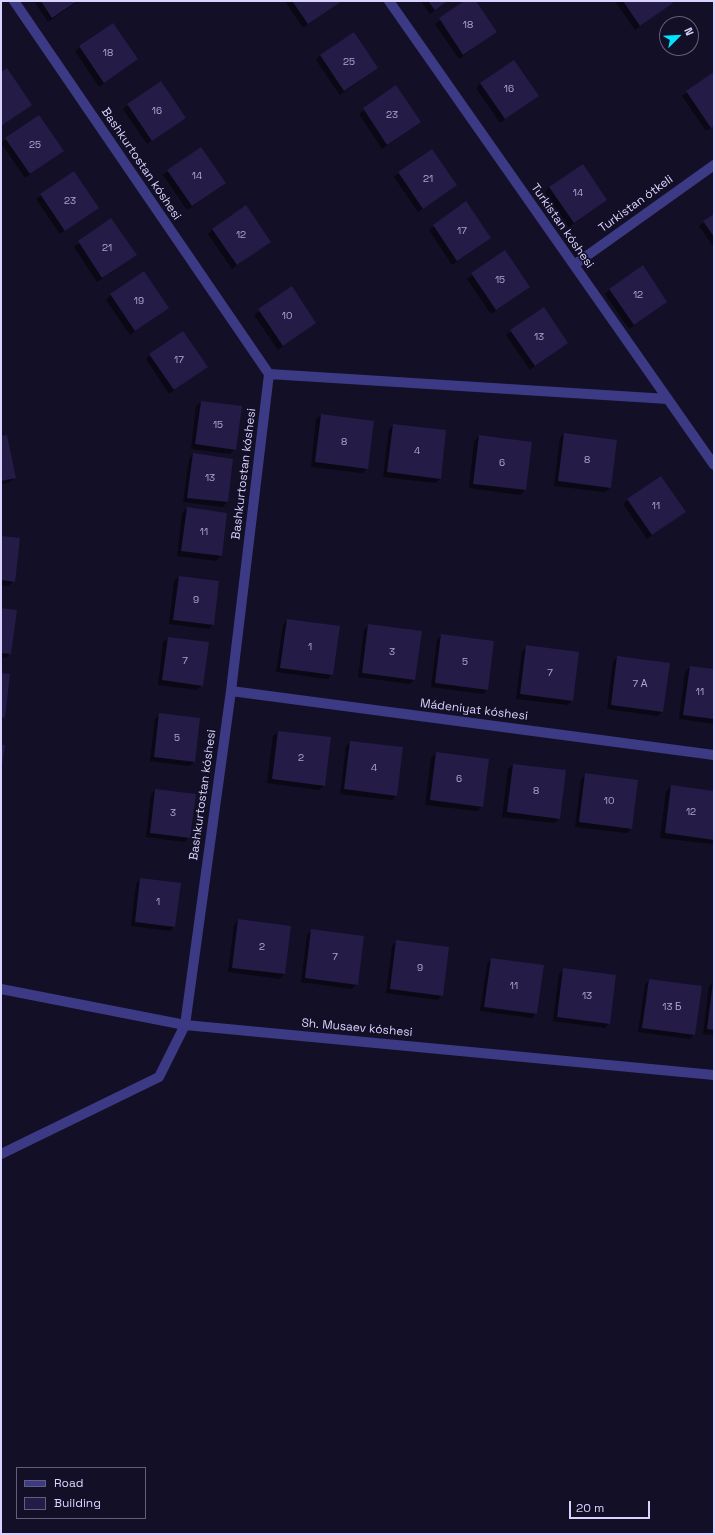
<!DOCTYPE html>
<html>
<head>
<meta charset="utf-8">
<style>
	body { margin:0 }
	#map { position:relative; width:715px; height:1535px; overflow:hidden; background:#130f26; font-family:"Space Grotesk",sans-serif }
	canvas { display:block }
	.frame { position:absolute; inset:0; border:2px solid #d9d4ff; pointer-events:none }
	.legend { position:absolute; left:16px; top:1467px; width:130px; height:52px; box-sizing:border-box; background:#130f26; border:1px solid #625e7d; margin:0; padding:5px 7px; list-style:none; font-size:12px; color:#d9d4ff }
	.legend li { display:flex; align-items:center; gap:8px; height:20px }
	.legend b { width:20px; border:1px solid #625e7d }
	.north { position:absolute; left:659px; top:16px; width:40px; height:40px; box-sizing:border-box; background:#130f26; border:1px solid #625e7d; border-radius:50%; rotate:66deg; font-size:11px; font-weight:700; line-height:16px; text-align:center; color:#d9d4ff }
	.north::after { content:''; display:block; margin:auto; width:14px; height:18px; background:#00e5ff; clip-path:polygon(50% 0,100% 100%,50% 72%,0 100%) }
	.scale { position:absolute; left:569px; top:1501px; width:81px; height:18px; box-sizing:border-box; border:2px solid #d9d4ff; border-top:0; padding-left:5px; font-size:12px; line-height:14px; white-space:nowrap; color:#d9d4ff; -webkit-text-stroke:3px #130f26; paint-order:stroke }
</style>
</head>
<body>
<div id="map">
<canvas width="715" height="1535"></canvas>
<div class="frame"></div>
<ul class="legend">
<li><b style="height:5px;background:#3d3a85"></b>Road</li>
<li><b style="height:11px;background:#241b47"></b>Building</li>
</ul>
<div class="north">N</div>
<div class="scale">20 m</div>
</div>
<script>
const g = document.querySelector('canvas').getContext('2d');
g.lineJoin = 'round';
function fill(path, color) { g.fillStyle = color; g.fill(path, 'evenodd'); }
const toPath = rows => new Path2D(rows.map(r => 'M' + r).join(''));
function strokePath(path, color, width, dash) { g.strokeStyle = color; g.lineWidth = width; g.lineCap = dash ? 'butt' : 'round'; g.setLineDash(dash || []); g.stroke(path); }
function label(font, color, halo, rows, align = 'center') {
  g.font = font + ' "Space Grotesk",sans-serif'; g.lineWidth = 3.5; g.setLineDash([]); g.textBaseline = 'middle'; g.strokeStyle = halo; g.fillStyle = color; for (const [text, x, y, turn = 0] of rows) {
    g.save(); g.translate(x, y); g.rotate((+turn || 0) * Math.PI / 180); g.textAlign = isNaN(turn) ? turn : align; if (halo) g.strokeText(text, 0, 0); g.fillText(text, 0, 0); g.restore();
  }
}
fill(toPath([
	[34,1,78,1,48,22],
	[285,1,340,1,303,28],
	[421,1,448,1,430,14],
	[466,1,475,1,496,32,459,59,435,24],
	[615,1,671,1,672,3,635,30],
	[112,24,136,59,99,87,75,51],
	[320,55,377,68,340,95,316,60],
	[714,73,714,126,706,131,682,96],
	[480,83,537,96,500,123,476,88],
	[396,87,420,122,382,149,359,114],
	[128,105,180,122,147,144,123,109],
	[6,139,63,151,25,178,1,143],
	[168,171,225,183,187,210,163,175],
	[399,173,456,185,418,212,394,177],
	[549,187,606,200,569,227,545,192],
	[41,195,93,212,60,234,36,199],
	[466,203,490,238,452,265,429,230],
	[714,215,714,248,699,226],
	[111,219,131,259,97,282,74,247],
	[213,229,269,242,232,269,208,234],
	[505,252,528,287,491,314,467,279],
	[291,288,315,323,278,350,254,315],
	[610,289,666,302,629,329,605,294],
	[111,295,167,308,130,335,106,300],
	[544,308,567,343,530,370,506,335],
	[150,354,207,367,169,394,146,359],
	[201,402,235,449,230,454,191,449,196,406],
	[321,415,367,469,362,473,311,467,316,419],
	[394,425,445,431,440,479,435,483,383,477,389,429],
	[564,434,610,488,605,492,554,486,560,438],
	[479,436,531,443,525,490,520,495,469,488,474,441],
	[1,437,15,477,10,482,1,484],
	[193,454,232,460,227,502,223,507,183,502,189,459],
	[628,500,685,512,647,539,623,504],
	[187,508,226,514,221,556,216,561,177,556,182,513],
	[1,537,14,581,9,586,1,585],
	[179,577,213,624,209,629,169,624,174,581],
	[1,609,10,653,6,658,1,657],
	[287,620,332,674,328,679,276,672,283,625],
	[369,625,415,679,410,684,358,677,364,630],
	[442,635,487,689,483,694,431,687,437,640],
	[168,638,202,685,197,690,158,685,163,642],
	[527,647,572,701,568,705,516,699,522,651],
	[617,657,662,712,658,716,607,709,613,662],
	[690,667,714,670,714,724,679,719,685,672],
	[160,714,194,762,189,766,150,761,155,719],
	[278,732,324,786,319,790,267,783,273,736],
	[351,742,396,796,392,800,340,794,346,746],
	[436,753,482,807,477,811,425,805,431,758],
	[513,765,559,819,554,823,502,817,508,769],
	[586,775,631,829,627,833,575,827,581,779],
	[671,786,714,792,714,842,712,844,660,838,666,791],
	[155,790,189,837,185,842,146,837,151,794],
	[140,879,174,927,170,931,131,926,136,884],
	[239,920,290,927,284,974,280,979,228,972,234,925],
	[312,930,357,984,352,989,301,982,307,935],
	[397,941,442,995,438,1000,386,993,392,946],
	[491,959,536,1013,532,1018,480,1011,487,964],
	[564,969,609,1023,605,1028,553,1021,559,974],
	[649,980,694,1034,690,1039,638,1032,645,985],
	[714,982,714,1035,703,1034,709,986]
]), '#0007');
fill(toPath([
	[41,1,77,1,52,18],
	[292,1,342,1,308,24],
	[428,1,448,1,435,10],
	[464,1,476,1,497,32,463,55,439,18],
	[623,1,672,1,673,3,640,26],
	[113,23,138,59,104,83,79,46],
	[354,32,378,68,344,91,320,55],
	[514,60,539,96,505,119,480,83],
	[7,68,32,105,1,126,1,72],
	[714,72,714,126,711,128,686,91],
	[161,81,186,118,152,141,127,104],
	[396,85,421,122,387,145,363,108],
	[39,115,64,151,30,174,5,138],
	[201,147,226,183,192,206,167,170],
	[432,149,457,185,423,209,398,172],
	[583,164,607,200,574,223,549,187],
	[74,171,99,208,65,231,40,194],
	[466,201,491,238,457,261,433,225],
	[246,205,271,242,237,265,212,229],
	[714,214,714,237,703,221],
	[111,218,137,255,102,278,78,241],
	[505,250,530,287,496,310,471,273],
	[643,265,667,302,634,325,609,289],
	[144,271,169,308,135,331,110,294],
	[292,286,316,323,283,346,258,309],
	[544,307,568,343,535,366,510,330],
	[183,331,208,367,174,390,149,354],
	[201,401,242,406,236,450,195,444],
	[321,414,374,421,368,469,315,462],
	[393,424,446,430,441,479,387,472],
	[564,433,617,440,611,488,558,481],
	[7,435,16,478,1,481,1,436],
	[479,435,532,442,526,490,473,484],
	[193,453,233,459,228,502,187,498],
	[661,476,686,512,652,535,627,499],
	[187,507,227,513,222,556,181,551],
	[1,536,20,538,15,582,1,580],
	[179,576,219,581,214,625,173,620],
	[1,608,17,610,11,654,1,653],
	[287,619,340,626,333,675,280,668],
	[368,624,422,631,415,680,362,673],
	[441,634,494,641,488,690,435,683],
	[168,637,209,642,203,686,162,680],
	[526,645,579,652,573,701,520,694],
	[617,656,670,663,663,712,611,705],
	[690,666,714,669,714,719,683,715],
	[1,673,10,674,5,718,1,717],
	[159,713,200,718,195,762,154,757],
	[278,731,331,737,325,786,272,779],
	[350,741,403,747,397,796,344,789],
	[1,745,5,745,2,766,1,766],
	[436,752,489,759,483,807,430,800],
	[513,764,566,770,560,819,507,812],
	[585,773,638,780,632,829,579,822],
	[671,785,714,791,714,840,665,833],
	[155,789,196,794,190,838,150,833],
	[140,878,181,883,175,927,135,922],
	[238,919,291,926,285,974,232,968],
	[311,929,364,936,358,985,305,978],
	[396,940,449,947,443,996,390,989],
	[491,958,544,965,537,1014,484,1007],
	[563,968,616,975,610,1024,557,1017],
	[649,979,702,986,695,1035,642,1028],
	[713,982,714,982,714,1030,707,1029]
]), '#241b47');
strokePath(toPath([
	[389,1,714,465],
	[574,265,714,165],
	[269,374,668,399],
	[231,691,714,755],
	[1,989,185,1025,714,1075],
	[1,1154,159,1077,185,1025,231,691,269,374,14,1]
]), '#3d3a85', 10);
label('10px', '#aca6d1', null, [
	["18",468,25],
	["18",108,53],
	["25",349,62],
	["16",509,89],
	["16",157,111],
	["23",392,115],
	["25",35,145],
	["14",197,176],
	["21",428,179],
	["14",578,193],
	["23",70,201],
	["17",462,231],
	["12",241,235],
	["21",107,248],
	["15",500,280],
	["12",638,295],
	["19",139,301],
	["10",287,316],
	["13",539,337],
	["17",179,360],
	["15",218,425],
	["8",344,442],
	["4",417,451],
	["8",587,460],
	["6",502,463],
	["13",210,478],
	["11",656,506],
	["11",204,532],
	["9",196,600],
	["1",310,647],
	["3",392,652],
	["7",185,661],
	["5",465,662],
	["7",550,673],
	["7 А",640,684],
	["11",700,692],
	["5",177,738],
	["2",301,758],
	["4",374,768],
	["6",459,779],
	["8",536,791],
	["10",609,801],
	["12",691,812],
	["3",173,813],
	["1",158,902],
	["2",262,947],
	["7",335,957],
	["9",420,968],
	["11",514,986],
	["13",587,996],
	["13 Б",672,1007]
]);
label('12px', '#d9d4ff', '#130f26', [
	["Bashkurtostan kóshesi",141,164,56],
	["Turkistan ótkeli",636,204,-36],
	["Turkistan kóshesi",562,226,55],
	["Bashkurtostan kóshesi",244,474,-83],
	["Mádeniyat kóshesi",474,710,7],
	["Bashkurtostan kóshesi",203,795,-82],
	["Sh. Musaev kóshesi",357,1028,5]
]);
</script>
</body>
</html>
